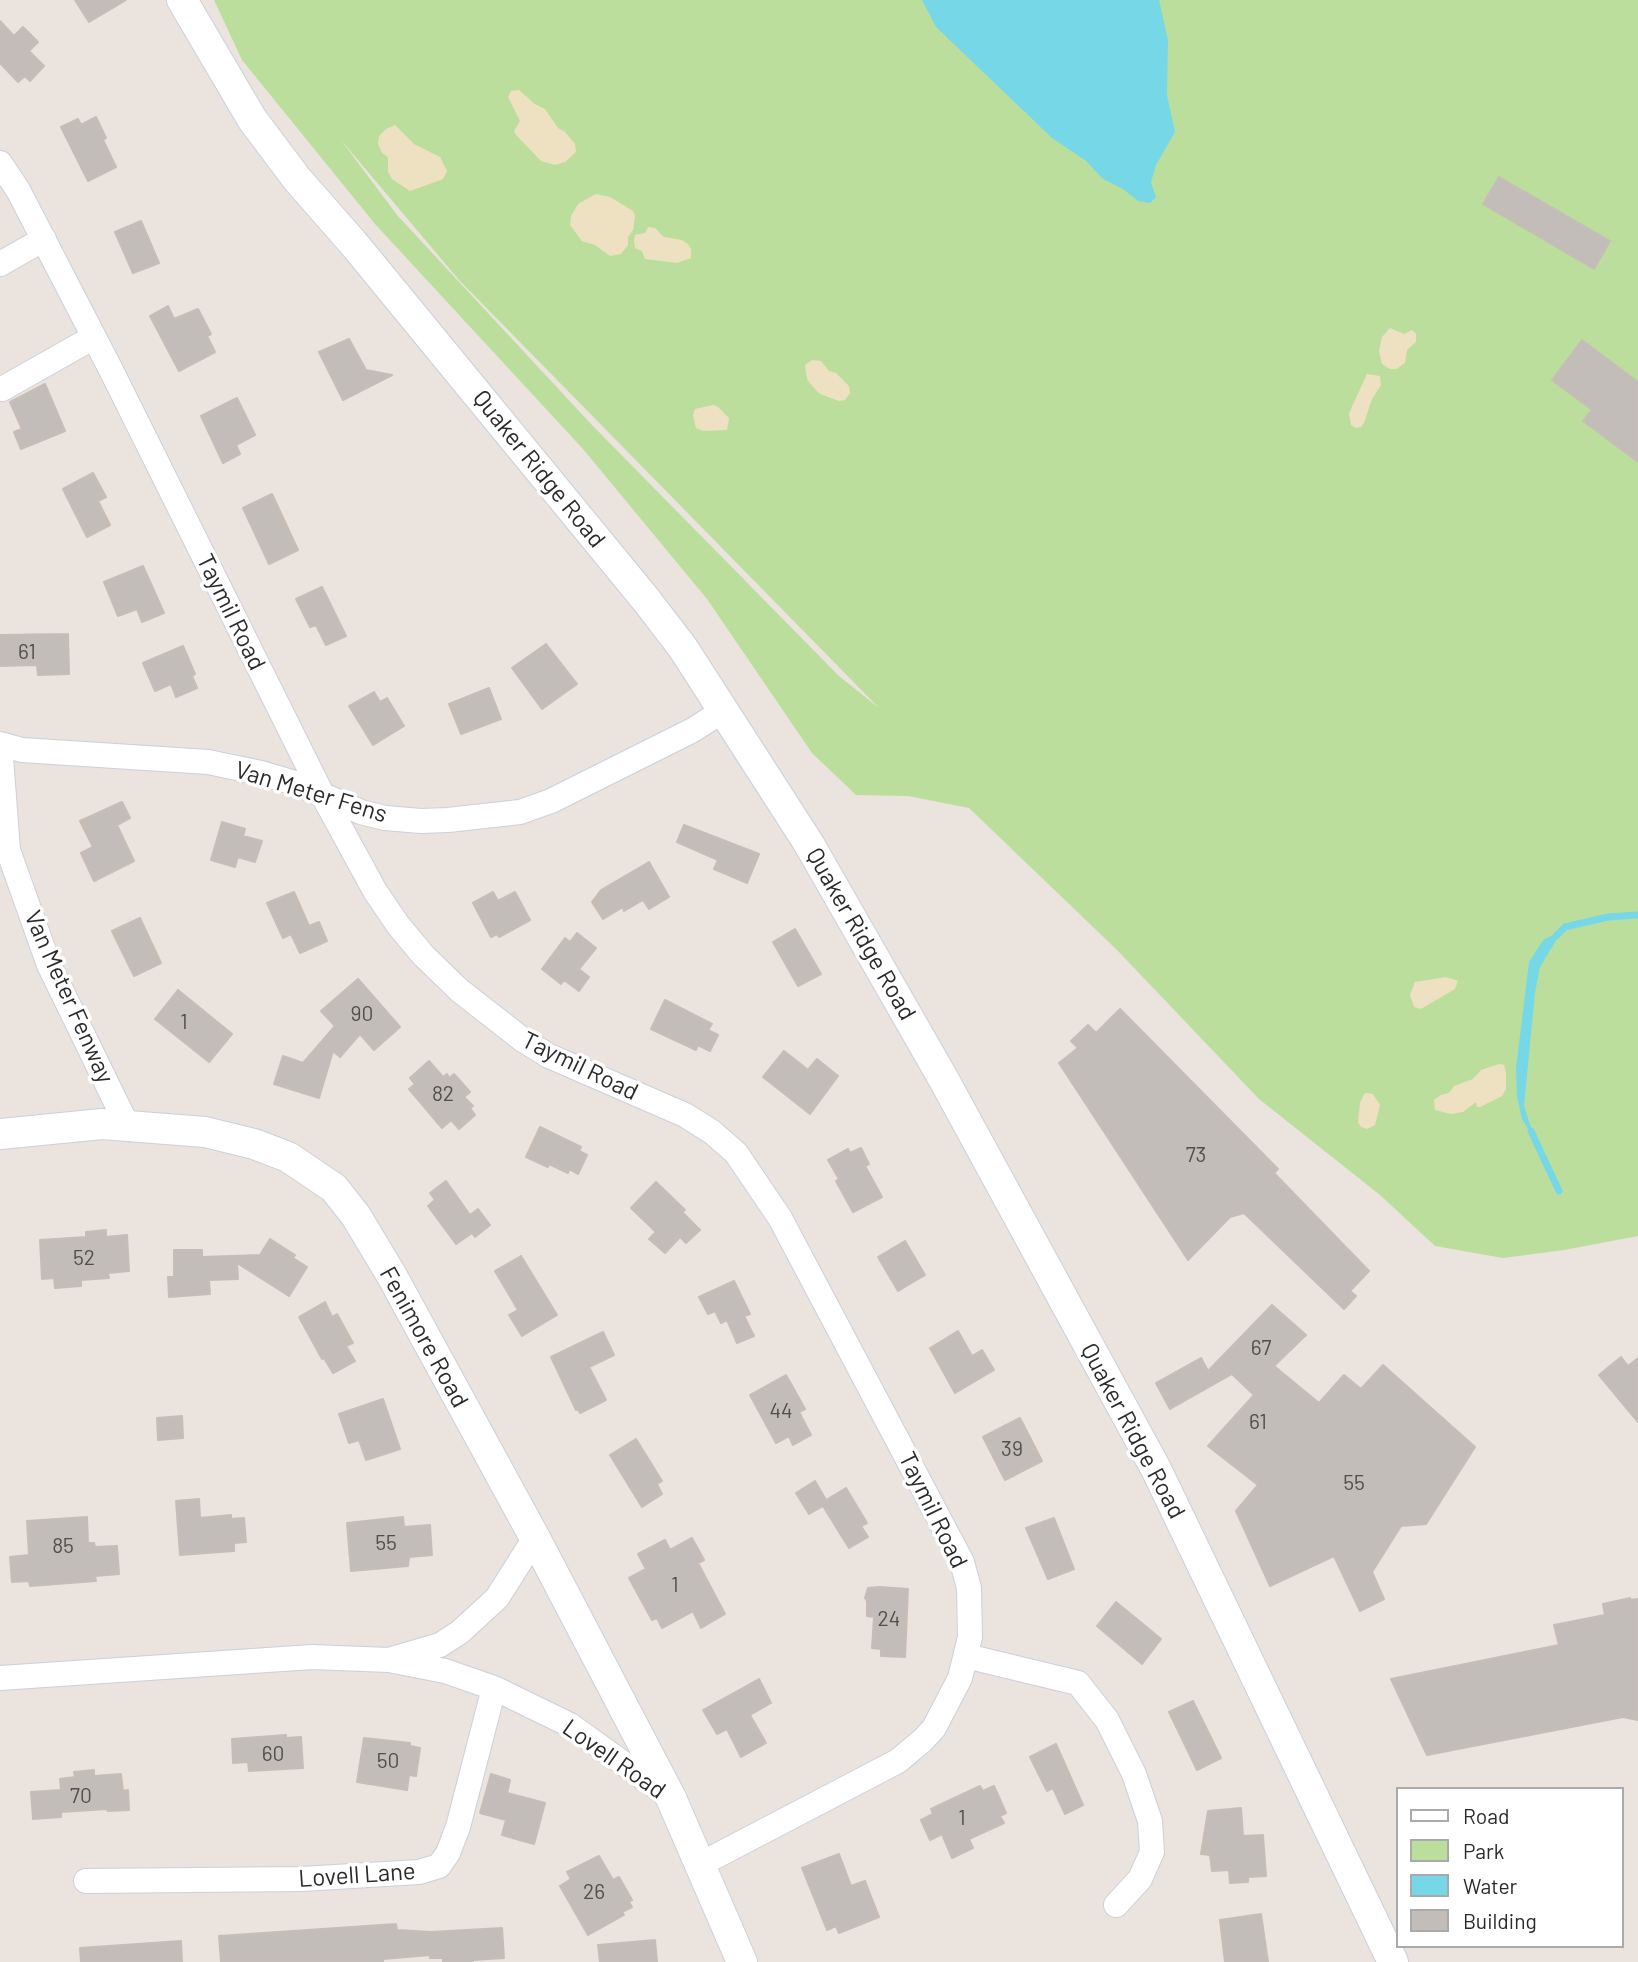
<!DOCTYPE html>
<html>
<head>
<meta charset="utf-8">
<style>
	body { margin:0 }
	#map { position:relative; width:1638px; height:1962px; overflow:hidden; background:#ebe3dd; font-family:Barlow,sans-serif }
	canvas { display:block }
	.legend { position:absolute; left:1396px; top:1787px; width:228px; height:161px; box-sizing:border-box; background:#fff; border:2px solid #aaa; margin:0; padding:9px 12px; list-style:none; font-size:21px; color:#2a2a2a }
	.legend li { display:flex; align-items:center; gap:14px; height:35px }
	.legend b { width:35px; border:2px solid #aaa }
</style>
</head>
<body>
<div id="map">
<canvas width="1638" height="1962"></canvas>
<ul class="legend">
<li><b style="height:9px;background:#fff"></b>Road</li>
<li><b style="height:19px;background:#bcde9c"></b>Park</li>
<li><b style="height:19px;background:#76d8e6"></b>Water</li>
<li><b style="height:19px;background:#c3bdb9"></b>Building</li>
</ul>
</div>
<script>
const g = document.querySelector('canvas').getContext('2d');
g.lineJoin = 'round';
function fill(path, color) { g.fillStyle = color; g.fill(path, 'evenodd'); }
const toPath = rows => new Path2D(rows.map(r => 'M' + r).join(''));
function strokePath(path, color, width, dash) { g.strokeStyle = color; g.lineWidth = width; g.lineCap = dash ? 'butt' : 'round'; g.setLineDash(dash || []); g.stroke(path); }
function label(font, color, halo, rows, align = 'center') {
  g.font = font + ' Barlow,sans-serif'; g.lineWidth = 7; g.setLineDash([]); g.textBaseline = 'middle'; g.strokeStyle = halo; g.fillStyle = color; for (const [text, x, y, turn = 0] of rows) {
    g.save(); g.translate(x, y); g.rotate((+turn || 0) * Math.PI / 180); g.textAlign = isNaN(turn) ? turn : align; if (halo) g.strokeText(text, 0, 0); g.fillText(text, 0, 0); g.restore();
  }
}
fill(toPath([
	[214,0,1638,0,1638,1236,1564,1250,1503,1258,1435,1246,1380,1195,1259,1099,1117,950,969,808,908,796,856,795,812,753,707,599,583,449,375,224,242,60],
	[341,140,459,280,879,708,839,676,590,423,397,215]
]), '#bcde9c');
fill(toPath([
	[519,90,535,104,545,109,558,128,565,132,575,144,576,152,565,162,555,165,541,161,516,135,514,131,520,121,508,97,511,91],
	[395,125,414,144,440,157,447,171,443,179,410,191,392,179,388,172,388,157,382,153,378,144,379,136,386,129],
	[596,194,610,197,633,211,635,216,633,230,628,237,628,245,621,254,610,256,595,245,582,241,570,225,571,216,578,204],
	[648,227,655,228,664,237,682,240,688,244,691,249,691,258,677,263,645,259,642,251,635,248,634,240,635,235,645,233],
	[1390,328,1404,334,1412,330,1416,334,1416,342,1407,350,1405,363,1396,369,1390,369,1382,364,1379,351,1382,337],
	[812,360,821,361,829,371,836,373,849,386,850,393,845,400,839,401,820,394,813,387,807,379,805,365],
	[1367,374,1380,376,1381,385,1372,399,1364,423,1361,427,1356,428,1351,425,1349,413],
	[713,405,718,407,729,418,727,430,703,431,696,428,693,415,695,409],
	[1446,977,1458,981,1455,989,1421,1009,1414,1007,1410,995,1415,982],
	[1499,1064,1504,1065,1506,1072,1506,1089,1502,1096,1480,1107,1477,1107,1476,1102,1463,1112,1451,1114,1435,1110,1434,1100,1441,1095,1449,1093,1454,1086,1473,1079,1481,1070],
	[1366,1093,1373,1094,1380,1105,1375,1125,1367,1129,1361,1127,1358,1122,1360,1103,1364,1094]
]), '#eee1c1');
fill(toPath([
	[922,0,1159,0,1168,40,1167,95,1175,132,1156,165,1151,182,1156,197,1150,203,1138,201,1123,189,1103,179,1086,161,1052,138,936,27],
	[1561,932,1540,967,1535,993,1524,1106,1535,1140,1522,1119,1517,1097,1516,1068,1529,962,1544,939]
]), '#76d8e6');
strokePath(toPath([
	[1556,936,1565,927,1608,917,1638,915],
	[1531,1131,1559,1191]
]), '#76d8e6', 7);
const building = toPath([
	[75,0,126,0,89,22,75,0],
	[0,21,14,36,23,27,38,42,29,51,44,66,30,81,25,76,18,82,0,63,0,21],
	[96,117,106,138,103,140,116,167,88,181,61,127,78,119,81,125,96,117],
	[1499,177,1610,241,1594,269,1483,204,1499,177],
	[141,221,159,263,133,273,115,232,141,221],
	[168,306,174,319,198,309,211,334,207,336,215,352,179,371,150,316,168,306],
	[349,339,366,370,392,375,343,400,319,352,349,339],
	[1582,340,1638,382,1638,462,1583,421,1592,410,1552,380,1582,340],
	[45,384,65,431,21,449,14,432,22,429,10,402,45,384],
	[237,398,255,435,236,445,240,454,223,463,201,416,237,398],
	[93,473,106,497,98,501,110,525,87,537,63,489,93,473],
	[272,494,298,550,269,564,243,508,272,494],
	[143,566,164,613,142,622,137,609,118,616,104,582,143,566],
	[322,587,346,636,326,645,316,625,310,627,296,599,322,587],
	[68,634,69,674,38,675,37,665,0,666,0,635,68,634],
	[546,644,577,684,542,709,512,668,546,644],
	[183,646,195,674,192,676,197,688,176,697,171,684,155,691,143,663,183,646],
	[489,688,501,719,461,734,449,704,489,688],
	[374,692,380,702,387,698,404,726,373,745,349,706,374,692],
	[122,802,130,818,117,825,134,861,94,881,81,853,93,847,80,821,122,802],
	[222,822,245,829,243,836,262,841,255,862,238,857,235,867,211,860,222,822],
	[684,825,759,854,747,883,714,869,718,860,677,842,684,825],
	[649,862,669,897,649,909,643,900,624,911,623,907,603,919,592,902,601,890,649,862],
	[294,892,309,926,319,922,327,941,300,953,291,934,283,938,267,903,294,892],
	[493,892,498,901,515,892,530,920,499,937,497,934,491,937,473,903,493,892],
	[140,918,161,963,134,976,112,931,140,918],
	[795,929,821,974,798,986,773,942,795,929],
	[577,933,596,948,579,969,589,977,579,991,564,980,561,984,542,969,565,938,570,942,577,933],
	[358,979,400,1027,374,1050,360,1034,340,1057,333,1051,319,1098,274,1084,283,1056,303,1063,335,1026,321,1011,358,979],
	[178,990,232,1034,209,1062,155,1019,178,990],
	[665,1000,712,1024,708,1030,718,1035,710,1051,698,1045,696,1050,651,1029,665,1000],
	[1120,1009,1278,1169,1274,1173,1369,1271,1350,1291,1356,1296,1344,1309,1244,1213,1230,1217,1188,1260,1059,1063,1078,1048,1071,1041,1088,1025,1096,1033,1120,1009],
	[784,1051,808,1070,817,1059,838,1076,810,1114,763,1077,784,1051],
	[429,1061,443,1077,447,1074,449,1078,454,1074,470,1092,464,1097,473,1106,470,1108,475,1115,459,1129,451,1120,442,1128,409,1089,415,1084,410,1078,429,1061],
	[540,1127,581,1147,579,1151,587,1155,578,1174,569,1169,568,1173,549,1164,548,1167,526,1157,540,1127],
	[861,1148,869,1164,865,1166,882,1197,853,1212,836,1181,839,1179,828,1160,848,1149,850,1153,861,1148],
	[446,1181,470,1215,478,1209,490,1225,475,1237,472,1233,456,1244,428,1206,435,1200,430,1193,446,1181],
	[656,1182,685,1210,682,1212,700,1230,686,1243,680,1237,665,1253,649,1239,656,1232,631,1208,656,1182],
	[106,1230,106,1237,127,1235,129,1271,108,1273,109,1278,81,1280,81,1286,55,1288,54,1278,42,1279,40,1240,86,1237,86,1232,106,1230],
	[270,1239,295,1255,293,1258,307,1267,289,1296,237,1263,238,1279,209,1280,210,1294,169,1297,168,1277,174,1277,174,1250,202,1250,202,1257,260,1255,270,1239],
	[905,1241,925,1275,898,1291,878,1257,905,1241],
	[521,1256,557,1315,522,1336,509,1315,518,1310,495,1271,521,1256],
	[734,1281,750,1314,744,1316,754,1336,737,1343,727,1320,721,1323,715,1311,708,1314,699,1297,734,1281],
	[325,1302,332,1317,337,1314,353,1343,346,1346,355,1361,333,1373,324,1358,322,1359,299,1317,325,1302],
	[1272,1305,1306,1335,1274,1366,1319,1403,1344,1375,1361,1389,1383,1365,1475,1447,1426,1524,1401,1526,1372,1572,1384,1599,1360,1611,1334,1556,1270,1586,1236,1511,1258,1485,1208,1446,1254,1395,1232,1374,1170,1409,1156,1383,1201,1358,1208,1371,1272,1305],
	[958,1331,972,1356,982,1350,994,1370,955,1393,930,1348,958,1331],
	[603,1332,614,1355,589,1367,606,1400,580,1413,578,1409,576,1410,551,1357,603,1332],
	[1621,1357,1628,1366,1638,1358,1638,1422,1599,1375,1621,1357],
	[786,1375,805,1409,799,1412,811,1435,793,1445,789,1436,776,1443,750,1395,786,1375],
	[383,1399,400,1449,366,1460,359,1440,349,1443,339,1414,383,1399],
	[182,1416,183,1438,158,1440,157,1418,182,1416],
	[1020,1418,1042,1461,1005,1480,983,1437,1020,1418],
	[636,1439,662,1481,657,1484,662,1494,642,1507,610,1455,636,1439],
	[815,1481,826,1500,846,1488,867,1523,861,1526,868,1537,849,1548,823,1506,809,1514,796,1493,815,1481],
	[199,1499,200,1518,231,1515,231,1519,244,1518,246,1542,234,1543,234,1551,180,1555,176,1501,199,1499],
	[87,1517,88,1543,94,1543,95,1547,117,1546,119,1574,95,1576,96,1581,30,1586,29,1581,12,1582,10,1557,29,1555,27,1521,87,1517],
	[403,1517,404,1527,430,1525,432,1555,409,1557,408,1566,351,1571,347,1523,403,1517],
	[1054,1518,1074,1569,1048,1579,1026,1528,1054,1518],
	[692,1538,704,1560,698,1563,725,1614,701,1628,693,1611,662,1628,657,1618,652,1620,629,1578,646,1569,638,1554,665,1540,670,1550,692,1538],
	[880,1587,908,1589,905,1657,881,1656,881,1649,872,1648,874,1617,867,1616,867,1601,865,1598,868,1588,880,1587],
	[1630,1598,1631,1600,1638,1599,1638,1720,1623,1717,1427,1755,1391,1679,1559,1645,1554,1625,1605,1615,1603,1604,1630,1598],
	[1116,1602,1161,1639,1142,1664,1097,1626,1116,1602],
	[759,1679,771,1703,750,1715,766,1743,741,1757,727,1729,717,1734,703,1710,759,1679],
	[1193,1701,1221,1758,1197,1770,1169,1712,1193,1701],
	[286,1735,286,1738,301,1737,303,1768,249,1771,248,1762,233,1763,232,1739,286,1735],
	[364,1738,410,1743,410,1746,420,1748,416,1776,409,1775,407,1790,357,1782,364,1738],
	[1056,1744,1083,1805,1065,1814,1053,1788,1047,1791,1030,1757,1056,1744],
	[94,1770,94,1776,121,1774,123,1791,128,1790,129,1810,108,1811,107,1809,61,1812,61,1817,33,1819,31,1792,61,1790,60,1779,75,1777,74,1772,94,1770],
	[491,1774,510,1780,507,1793,545,1803,534,1844,502,1835,506,1820,480,1813,491,1774],
	[980,1786,983,1791,994,1786,1006,1813,1000,1816,1004,1823,969,1839,973,1848,952,1858,942,1834,930,1840,921,1820,933,1814,931,1809,980,1786],
	[1241,1808,1243,1836,1263,1835,1266,1876,1248,1877,1248,1882,1230,1883,1229,1870,1212,1871,1210,1855,1201,1854,1208,1811,1241,1808],
	[839,1854,851,1886,865,1881,879,1917,839,1933,836,1926,827,1930,802,1868,839,1854],
	[599,1856,613,1880,619,1877,632,1900,629,1902,632,1907,622,1912,624,1915,588,1935,560,1886,571,1879,567,1872,599,1856],
	[1261,1914,1268,1962,1225,1962,1220,1920,1261,1914],
	[396,1924,397,1930,431,1932,502,1928,504,1958,473,1960,473,1962,443,1962,443,1958,430,1958,430,1955,383,1959,383,1962,221,1962,219,1936,396,1924],
	[655,1940,657,1962,600,1962,598,1945,655,1940],
	[181,1941,182,1962,81,1962,80,1948,181,1941]
]);
fill(building, '#c3bdb9');
strokePath(building, '#c6beb6', 2);
const minor = toPath([
	[0,163,18,190,111,370,322,794,375,891,398,925,423,955,459,990,523,1040,549,1056,685,1115,712,1132,736,1153,780,1218,962,1562,969,1588,970,1637,960,1678,934,1728,923,1740,898,1761,701,1864],
	[0,264,44,239],
	[2,389,94,337],
	[0,744,22,750,208,762,261,773,298,784,361,812,385,818,421,821,448,820,520,812,551,801,693,730,724,710],
	[0,744,8,850,49,965,127,1125],
	[966,1656,1078,1683,1107,1720,1134,1774,1150,1821,1152,1852,1140,1879,1116,1905],
	[392,1659,440,1645,460,1632,497,1598,535,1538],
	[0,1678,312,1657,389,1660,445,1671,494,1688,570,1725,670,1797],
	[86,1881,302,1879,419,1872,439,1866,448,1853,458,1827,494,1688]
]);
const tertiary = toPath([
	[182,0,252,119,297,179,354,244,647,601,683,648,809,844,944,1080,1156,1469,1393,1962],
	[0,1134,102,1124,205,1132,254,1144,288,1157,334,1188,356,1216,392,1276,535,1538,671,1798,742,1962]
]);
strokePath(minor, '#cbd0db', 26);
strokePath(tertiary, '#cbd0db', 32);
strokePath(minor, '#fff', 24);
strokePath(tertiary, '#fff', 30);
label('21px', '#504f4e', null, [
	["61",27,652],
	["90",362,1014],
	["1",184,1022],
	["82",443,1094],
	["73",1196,1155],
	["52",84,1258],
	["67",1261,1348],
	["44",781,1411],
	["61",1258,1422],
	["39",1012,1449],
	["55",1354,1483],
	["55",386,1543],
	["85",63,1546],
	["1",675,1585],
	["24",889,1619],
	["60",273,1754],
	["50",388,1761],
	["70",81,1796],
	["1",962,1818],
	["26",594,1892]
]);
label('24px', '#2a2a2a', '#fff', [
	["Quaker Ridge Road",539,469,51],
	["Taymil Road",231,612,64],
	["Van Meter Fens",311,792,17],
	["Quaker Ridge Road",861,934,60],
	["Van Meter Fenway",69,997,66],
	["Taymil Road",580,1066,26],
	["Fenimore Road",424,1337,61],
	["Quaker Ridge Road",1133,1431,62],
	["Taymil Road",933,1510,64],
	["Lovell Road",614,1759,35],
	["Lovell Lane",357,1875,-4]
]);
</script>
</body>
</html>
